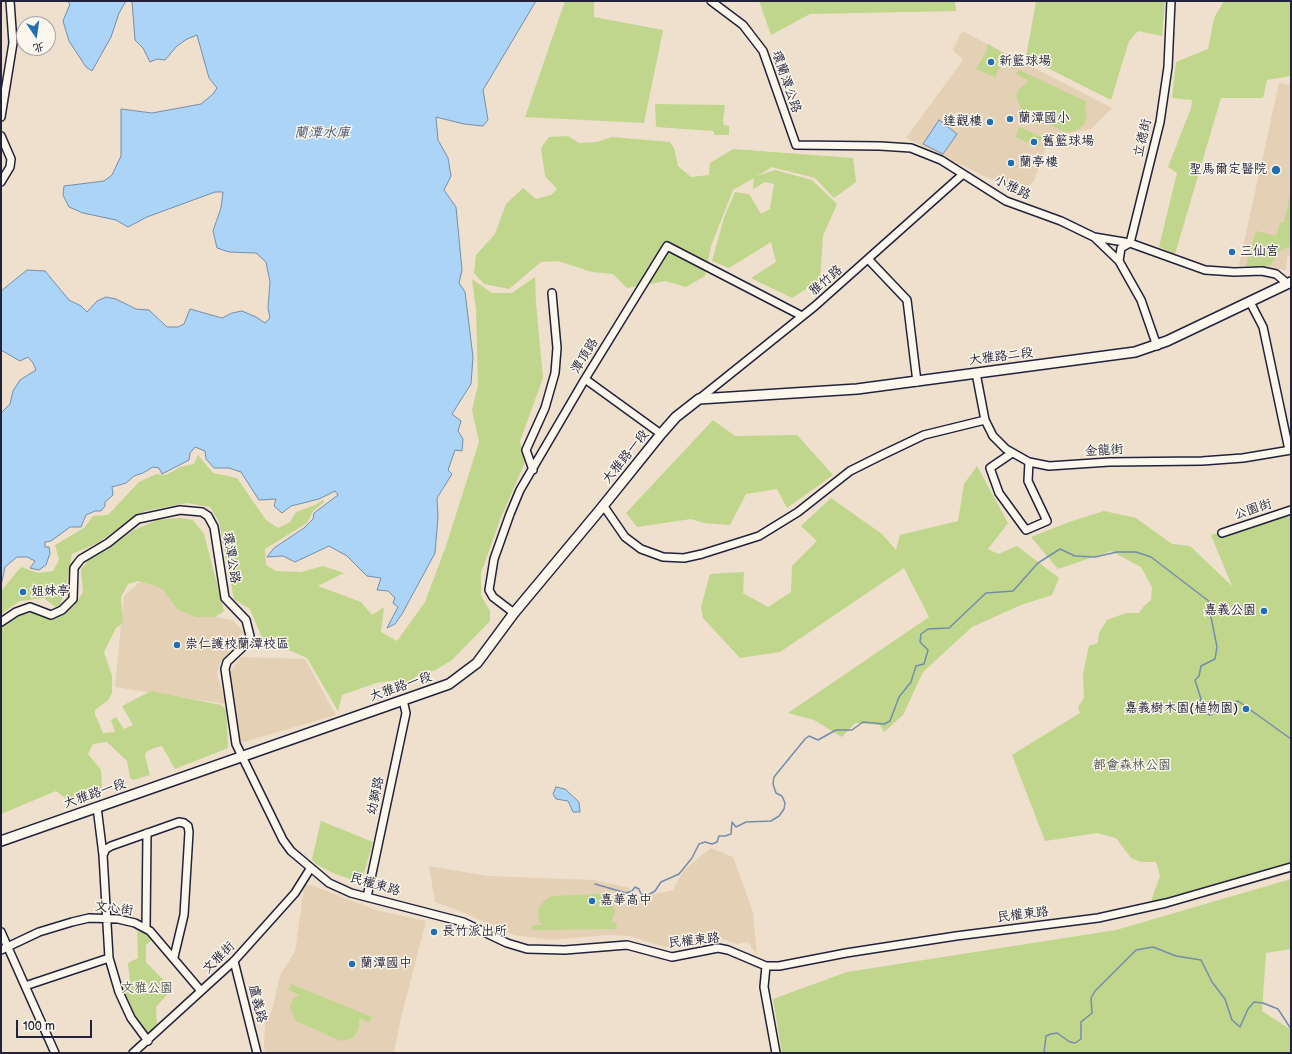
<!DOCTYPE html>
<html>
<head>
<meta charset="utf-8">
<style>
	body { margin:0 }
	#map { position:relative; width:1292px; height:1054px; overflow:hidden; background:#eee0cc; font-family:"Balsamiq Sans","LXGW WenKai TC",sans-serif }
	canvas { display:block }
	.frame { position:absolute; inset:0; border:2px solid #22223b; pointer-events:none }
	.north { position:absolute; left:16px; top:16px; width:40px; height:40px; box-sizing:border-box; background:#fbf7ec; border:1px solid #a4a2a5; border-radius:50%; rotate:167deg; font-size:11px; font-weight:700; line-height:16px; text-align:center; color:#22223b }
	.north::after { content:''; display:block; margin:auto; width:14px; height:18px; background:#1f6fb2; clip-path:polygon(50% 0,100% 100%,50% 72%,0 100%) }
	.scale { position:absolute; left:16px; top:1020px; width:76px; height:18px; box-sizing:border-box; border:2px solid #22223b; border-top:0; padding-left:5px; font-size:12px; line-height:14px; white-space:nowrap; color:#22223b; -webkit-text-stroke:3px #fbf7ec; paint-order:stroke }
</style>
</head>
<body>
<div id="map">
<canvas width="1292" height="1054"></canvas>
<div class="frame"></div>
<div class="north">北</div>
<div class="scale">100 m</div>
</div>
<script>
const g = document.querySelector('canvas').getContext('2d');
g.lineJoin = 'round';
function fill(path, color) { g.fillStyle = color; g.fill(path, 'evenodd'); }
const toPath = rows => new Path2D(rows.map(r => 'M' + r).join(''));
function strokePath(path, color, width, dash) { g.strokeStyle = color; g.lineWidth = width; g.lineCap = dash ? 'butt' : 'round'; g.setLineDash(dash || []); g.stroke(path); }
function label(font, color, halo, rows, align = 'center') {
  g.font = font + ' "Balsamiq Sans","LXGW WenKai TC",sans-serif'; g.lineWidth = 3; g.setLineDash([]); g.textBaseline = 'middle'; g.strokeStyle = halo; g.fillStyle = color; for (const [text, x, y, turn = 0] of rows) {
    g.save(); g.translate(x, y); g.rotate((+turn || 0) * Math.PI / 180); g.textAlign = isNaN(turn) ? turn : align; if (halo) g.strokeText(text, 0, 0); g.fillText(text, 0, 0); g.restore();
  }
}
fill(toPath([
	[962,31,1112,108,1091,129,1050,137,1034,181,1021,191,986,177,906,138,963,60,953,50],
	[1279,83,1291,85,1291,255,1287,257,1286,270,1239,265],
	[140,582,158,585,183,611,232,620,244,632,238,642,220,662,217,674,226,704,115,687,124,596],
	[241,657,305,659,336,715,240,743,229,674],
	[711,848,733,857,753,912,757,955,748,942,737,944,723,939,709,937,676,946,664,947,630,936,608,935,552,940,513,935,462,912,435,902,429,866,488,876,594,880,629,888,632,899,673,890,684,870],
	[306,885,311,885,376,910,426,921,400,1022,394,1053,265,1053,264,1045,265,1023,272,1011,280,975,295,952,304,888]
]), '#e4d0b5');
fill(toPath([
	[565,1,594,1,594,17,663,30,644,123,525,117],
	[759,1,955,1,956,11,810,14,771,35],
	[1036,1,1165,1,1162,36,1138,31,1129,41,1111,100,1026,57],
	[1224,1,1291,1,1291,76,1267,80,1263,98,1221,98,1175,254,1159,247,1177,173,1168,167,1191,108,1192,100,1172,98,1176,62,1208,49,1214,18],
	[988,44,1006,55,995,77,976,69,986,52],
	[1019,70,1087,102,1085,106,1087,115,1084,125,1074,131,1065,132,1022,111,1016,96,1019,89,1029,81,1016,74],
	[655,104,725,105,723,121,724,125,729,126,729,135,715,135,713,131,656,127],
	[1019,127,1042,137,1038,147,1016,137],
	[568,136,579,143,597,142,612,137,670,142,674,148,678,166,691,177,709,175,710,163,733,149,853,158,856,182,834,198,815,178,772,167,757,176,775,170,812,180,837,204,823,236,820,280,792,298,751,278,776,262,771,242,729,268,712,261,724,218,735,192,749,194,761,214,770,209,774,184,765,182,753,189,754,178,733,190,711,246,705,276,686,287,665,281,627,288,613,274,592,272,558,261,541,262,509,289,484,284,474,273,476,255,495,234,506,204,523,188,536,199,551,195,557,189,545,176,541,148,549,137],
	[1291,190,1291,246,1280,251,1270,266,1246,266,1256,231,1276,236,1280,223,1284,223],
	[535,277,536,304,543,378,520,441,525,462,500,520,481,573,481,595,490,611,490,621,452,660,434,671,422,672,404,686,396,680,376,683,342,695,338,711,307,658,262,638,250,609,234,599,219,522,210,507,187,503,145,511,129,520,98,543,72,554,65,593,58,609,44,598,20,601,1,614,1,591,21,567,38,573,53,571,59,560,55,545,84,528,93,516,108,515,139,482,156,474,166,475,180,467,194,464,198,455,213,473,237,478,266,520,278,528,290,522,296,512,315,505,323,500,324,502,313,511,307,523,265,549,266,565,276,571,301,572,323,566,344,573,318,586,361,602,372,615,384,607,381,632,397,641,425,602,446,546,479,442,472,410,478,385,476,309,472,279,492,293,512,293],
	[713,420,735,436,797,435,833,475,787,508,777,489,746,494,730,525,704,523,691,519,637,527,626,513],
	[977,466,1008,523,988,549,998,554,1017,546,1059,578,1052,595,1021,605,972,627,923,672,903,715,884,732,880,725,855,723,842,737,814,720,788,713,929,617,904,568,780,652,740,658,703,618,701,607,710,574,744,572,743,593,768,607,791,592,792,566,817,541,801,526,831,498,882,534,896,550,900,535,958,521,964,484],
	[1104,511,1136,518,1172,544,1190,546,1232,586,1211,535,1247,524,1291,515,1291,864,1150,904,1160,876,1156,862,1141,862,1131,858,1116,838,1097,833,1045,841,1012,755,1080,713,1078,707,1084,698,1083,674,1089,646,1098,643,1099,633,1107,620,1126,613,1139,613,1144,606,1151,600,1152,587,1141,567,1111,551,1058,569,1031,537,1072,521],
	[180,518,193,520,204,534,224,611,215,617,196,617,178,610,163,590,156,586,138,581,128,584,121,597,123,623,116,628,104,652,112,676,112,693,108,700,95,710,95,714,103,733,115,732,111,720,116,717,124,729,133,725,122,706,151,691,221,705,226,710,228,748,175,769,162,746,154,748,146,752,145,755,150,775,133,780,130,778,127,761,107,742,93,744,88,754,101,770,102,787,98,793,68,800,56,791,1,814,1,625,17,616,31,613,53,616,63,614,75,605,83,592,81,570,89,559,111,547,134,530,157,520],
	[321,821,373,842,361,883,333,873,316,864,312,859],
	[1291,879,1291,949,1266,953,1262,1011,1291,1030,1291,1053,782,1053,773,999,847,972,1116,930],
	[600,894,611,901,615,912,611,922,616,922,617,929,532,930,532,925,542,925,539,920,538,909,546,899,553,896],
	[137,927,153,939,146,945,146,962,172,989,156,1007,157,1028,148,1036,136,1022,118,989,130,983,128,963,138,958],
	[291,984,372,1017,369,1023,359,1018,359,1028,353,1038,341,1041,296,1021,290,1007,293,999,299,995,289,990]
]), '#bfd68c');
const water = toPath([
	[67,1,126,1,119,13,111,37,92,71,86,67,69,41,63,21,70,4,67,1],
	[132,1,536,1,483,90,488,120,483,126,464,124,436,117,438,140,448,158,451,176,444,190,456,207,462,270,459,283,465,292,473,357,471,384,452,414,461,421,458,431,463,439,462,451,455,450,448,470,452,474,437,498,438,517,435,553,402,614,395,624,387,628,398,607,393,603,395,598,388,591,377,590,381,578,367,576,347,556,329,546,295,562,283,556,267,557,274,548,304,528,313,519,314,513,338,495,335,491,319,499,291,506,282,513,274,506,276,499,259,500,241,472,229,468,214,468,206,459,205,451,195,447,190,453,189,460,162,474,159,468,153,467,143,473,134,476,126,483,112,487,113,495,105,502,105,506,101,511,95,511,86,515,81,527,70,527,51,541,45,542,45,547,49,547,50,553,46,565,39,570,30,568,35,561,27,557,17,557,5,567,1,586,1,413,10,404,13,391,20,380,36,370,33,363,28,357,20,361,1,350,1,291,27,270,45,271,69,300,81,306,87,312,97,301,106,297,116,299,136,309,149,310,167,327,178,327,184,324,190,309,222,318,232,313,242,311,256,317,265,323,270,318,268,308,270,282,266,262,256,253,229,252,217,248,213,231,221,208,223,192,215,192,147,217,128,227,116,220,83,213,69,207,63,195,64,186,104,181,112,175,121,156,121,109,152,113,201,104,213,94,217,88,209,78,197,35,187,39,177,46,165,60,157,59,150,62,143,48,135,40,132,1],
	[939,120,957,134,943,154,923,144,939,120],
	[556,787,565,789,579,802,580,812,573,812,568,801,556,799,553,794,556,787]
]);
fill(water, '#acd4f6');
strokePath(water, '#758dab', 1);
strokePath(toPath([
	[595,884,626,893,632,891,635,887,639,889,641,894,648,895,655,891,661,882,679,874,692,858,699,844,705,842,712,844,717,842,719,836,725,836,731,834,732,822,736,827,746,822,771,821,779,816,784,809,785,803,782,796,776,793,773,784,774,777,805,739,809,736,818,740,836,730,852,730,863,722,884,724,890,721,899,697,911,682,916,666,924,664,928,650,920,642,921,634,928,629,949,628,986,593,1013,591,1038,563,1060,549,1075,556,1095,557,1117,552,1136,552,1151,557,1210,602,1211,617,1217,647,1215,659,1201,666,1199,676,1195,680,1201,699,1196,707,1210,715,1238,701,1291,739],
	[1044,1053,1046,1036,1051,1034,1057,1033,1070,1042,1075,1043,1081,1039,1081,1022,1092,1013,1091,998,1095,991,1136,950,1153,947,1176,956,1201,960,1212,982,1225,999,1232,1020,1240,1027,1248,1009,1254,1002,1263,1003,1278,1009,1291,1029]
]), '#758dab', 1.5);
const minor = toPath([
	[711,1,743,25,763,51,796,145,880,146,911,148,941,160,1006,201,1061,221,1094,237,1119,261,1141,300,1157,346],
	[1,117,13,43,10,1],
	[1,136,11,159,10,167,1,182],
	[1094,237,1130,243,1160,122,1168,67,1171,1],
	[869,260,907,300,917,382],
	[1119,261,1121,248,1130,243,1205,270,1234,272,1262,271,1276,274,1288,284],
	[1250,302,1263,327,1289,450],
	[976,373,985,420,993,436,1006,449,1029,462,1049,466,1109,462,1202,461,1243,458,1291,450],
	[585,379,661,434],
	[699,399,815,306,962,175],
	[1012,453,990,468,999,493,1026,530,1047,521,1028,481,1029,462],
	[533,470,526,450,545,408,555,373,557,348,552,293],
	[603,505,625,537,641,549,663,557,684,558,702,554,759,536,798,512,850,471,880,456,924,435,985,420],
	[1222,533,1291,510],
	[514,613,493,597,489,590,494,559,510,514,520,490,585,379,667,246,802,316],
	[1,622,16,612,30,607,51,615,62,610,73,599,74,568,77,564,81,559,108,543,138,519,180,510,202,512,208,516,214,527,225,598,246,620,250,636,248,642,227,662,225,669,236,744,283,840,291,851,329,883,351,893,463,922,507,943,527,949,565,950,627,945,672,957,718,948,728,950,766,966,779,966,846,953,956,936,1098,918,1166,903,1291,867],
	[97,807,103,855],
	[367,897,406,713,403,700],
	[146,928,147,833],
	[1,932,55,1053],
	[1,950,39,932,72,922,89,918,118,919,135,923,150,931,201,991],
	[234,961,257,1053],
	[766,966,764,987,776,1053],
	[25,986,109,958],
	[148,1041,131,1018,119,992,109,958,103,855,106,849,111,846,179,822,184,823,188,826,189,832,184,915,174,957],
	[133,1053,234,961,295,893,310,869]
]);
const major = toPath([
	[1,841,449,684,477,663,514,613,599,511,661,434,676,417,699,399,857,389,1135,352,1167,341,1291,282]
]);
strokePath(minor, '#22223b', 10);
strokePath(major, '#22223b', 12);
strokePath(minor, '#fbf7ec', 7);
strokePath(major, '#fbf7ec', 9);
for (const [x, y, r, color] of [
	[991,62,4,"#1f6fb2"],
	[1010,119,4,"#1f6fb2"],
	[990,122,4,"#1f6fb2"],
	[1034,142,4,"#1f6fb2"],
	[1011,163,4,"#1f6fb2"],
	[1276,170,5,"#1f6fb2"],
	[1232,252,4,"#1f6fb2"],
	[23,592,4,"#1f6fb2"],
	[1264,611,4,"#1f6fb2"],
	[177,645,4,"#1f6fb2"],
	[1246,709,4,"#1f6fb2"],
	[592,901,4,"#1f6fb2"],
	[434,932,4,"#1f6fb2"],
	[352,964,4,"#1f6fb2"]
]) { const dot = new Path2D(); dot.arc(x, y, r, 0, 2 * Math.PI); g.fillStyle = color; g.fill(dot); strokePath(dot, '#fbf7ec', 1.5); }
label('13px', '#22223b', '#fbf7ec', [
	["新籃球場",999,62],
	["蘭潭國小",1018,119],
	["達觀樓",982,122,"right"],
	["舊籃球場",1042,142],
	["蘭亭樓",1019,163],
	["聖馬爾定醫院",1267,170,"right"],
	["三仙宮",1240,252],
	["姐妹亭",31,592],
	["嘉義公園",1256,611,"right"],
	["崇仁護校蘭潭校區",185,645],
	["嘉義樹木園(植物園)",1238,709,"right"],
	["嘉華高中",600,901],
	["長竹派出所",442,932],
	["蘭潭國中",360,964]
], 'left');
label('13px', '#22223b', '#fbf7ec', [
	["環蘭潭公路",786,82,71],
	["立德街",1143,138,-77],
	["小雅路",1012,188,26],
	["雅竹路",826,281,-40],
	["潭頂路",585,356,-58],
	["大雅路二段",1001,357,-7],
	["金龍街",1104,451,-4],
	["大雅路一段",626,457,-51],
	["公園街",1253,510,-18],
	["環潭公路",231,558,81],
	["大雅路一段",401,687,-19],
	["大雅路一段",95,794,-19],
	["幼獅路",376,796,-78],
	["民權東路",375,885,16],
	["文心街",114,909,7],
	["民權東路",1023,915,-7],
	["民權東路",694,941,-6],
	["文雅街",219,958,-45],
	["盧義路",257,1004,76]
]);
label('13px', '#515853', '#fbf7ec', [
	["都會森林公園",1132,766],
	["文雅公園",147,989]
]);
label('italic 14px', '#4b5773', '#fbf7ec', [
	["蘭潭水庫",322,133]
]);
</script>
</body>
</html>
